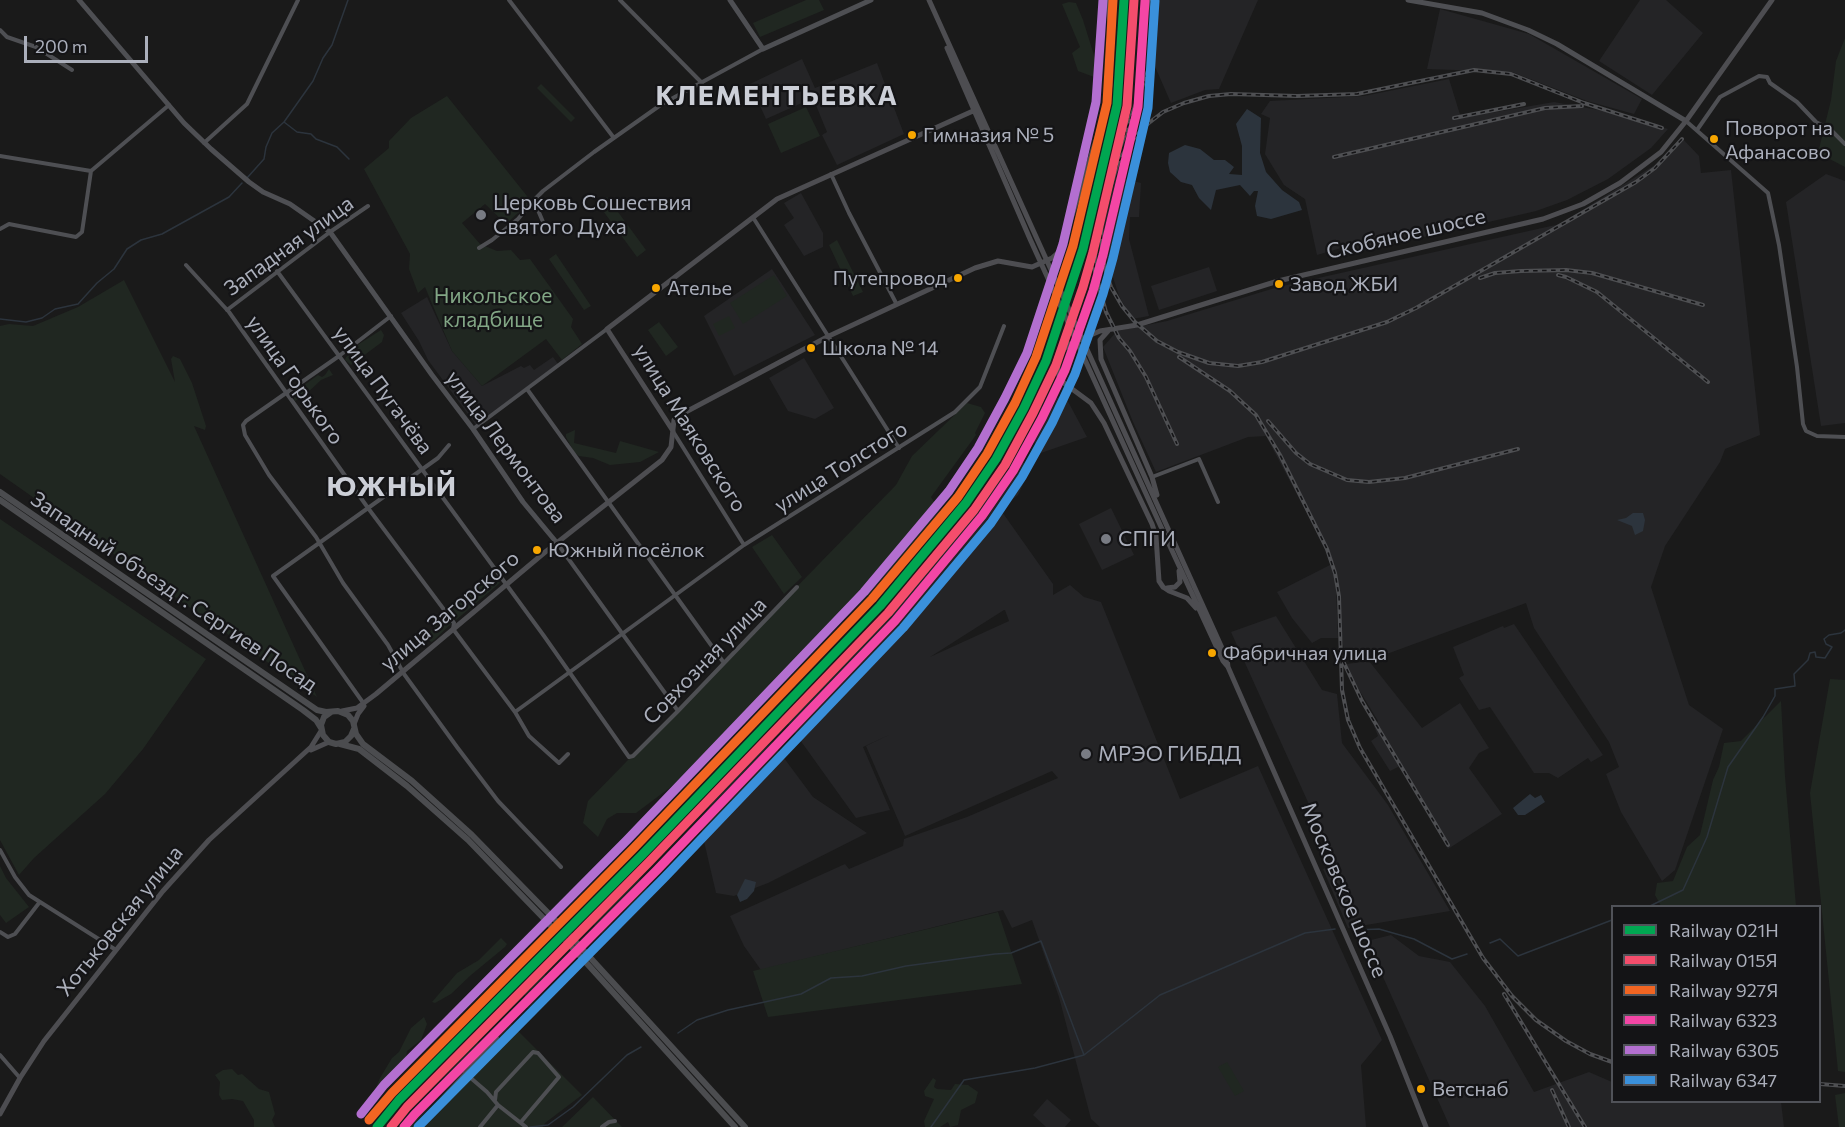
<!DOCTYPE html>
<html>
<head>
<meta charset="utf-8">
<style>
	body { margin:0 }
	#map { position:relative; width:1845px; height:1127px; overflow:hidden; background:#1a1a1a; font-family:Commissioner,sans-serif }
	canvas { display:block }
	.legend { position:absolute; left:1611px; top:905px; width:210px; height:198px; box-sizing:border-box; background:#141416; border:2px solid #505258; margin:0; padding:8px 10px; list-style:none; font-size:18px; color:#abafbb }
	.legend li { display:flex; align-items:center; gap:12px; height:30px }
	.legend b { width:30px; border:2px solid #505258 }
	.scale { position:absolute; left:24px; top:36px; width:124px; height:27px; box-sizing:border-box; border:3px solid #abafbb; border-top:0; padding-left:8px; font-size:18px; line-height:21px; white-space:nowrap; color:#abafbb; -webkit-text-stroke:4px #141416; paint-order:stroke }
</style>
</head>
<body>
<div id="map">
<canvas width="1845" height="1127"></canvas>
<ul class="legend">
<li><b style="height:8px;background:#00a651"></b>Railway 021Н</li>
<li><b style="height:8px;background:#f44d6c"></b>Railway 015Я</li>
<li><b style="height:8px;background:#f26522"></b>Railway 927Я</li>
<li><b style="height:8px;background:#f346a5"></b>Railway 6323</li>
<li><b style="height:8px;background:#b36fd0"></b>Railway 6305</li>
<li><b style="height:8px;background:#3a90db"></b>Railway 6347</li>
</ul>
<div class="scale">200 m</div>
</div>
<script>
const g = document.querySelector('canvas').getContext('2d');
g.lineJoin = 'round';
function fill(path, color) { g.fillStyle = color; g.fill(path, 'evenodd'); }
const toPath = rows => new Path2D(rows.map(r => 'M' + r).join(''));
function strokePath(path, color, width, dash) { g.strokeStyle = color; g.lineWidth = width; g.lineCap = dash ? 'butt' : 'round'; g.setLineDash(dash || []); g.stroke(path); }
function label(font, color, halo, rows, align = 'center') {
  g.font = font + ' Commissioner,sans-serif'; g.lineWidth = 4.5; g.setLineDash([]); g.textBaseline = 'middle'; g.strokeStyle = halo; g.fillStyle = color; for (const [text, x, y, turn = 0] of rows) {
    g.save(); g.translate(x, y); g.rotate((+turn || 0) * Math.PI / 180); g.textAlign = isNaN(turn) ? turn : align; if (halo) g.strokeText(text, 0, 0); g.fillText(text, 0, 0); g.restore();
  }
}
fill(toPath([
	[1150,0,1258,0,1219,89,1205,90,1171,103,1153,62,1150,37],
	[1640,0,1666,0,1703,33,1652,95,1599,61],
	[1440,9,1529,34,1642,99,1634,114,1587,101,1512,72,1427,69],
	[802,59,815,88,877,63,904,134,837,165,822,135,827,132,813,98,766,119,750,84],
	[1449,79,1461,118,1554,102,1615,113,1668,129,1651,148,1608,179,1567,200,1536,211,1354,253,1348,246,1317,255,1305,199,1284,185,1265,154,1270,118,1261,114,1270,101,1364,96],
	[1681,137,1699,156,1701,173,1731,170,1760,435,1725,449,1720,462,1665,546,1651,587,1689,705,1723,729,1675,870,1662,881,1621,812,1606,774,1619,767,1609,742,1534,628,1526,603,1373,659,1361,656,1349,659,1345,658,1342,637,1341,595,1334,562,1331,563,1326,549,1266,436,1248,437,1156,472,1133,422,1103,347,1117,331,1167,321,1278,287,1560,224,1658,163],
	[1826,174,1845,181,1845,423,1821,426,1786,202],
	[1115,177,1141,183,1139,217,1130,217,1129,239,1149,316,1132,319,1119,296,1103,246,1104,211],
	[801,193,823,233,823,247,804,256,784,225,794,218,784,203],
	[1209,267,1217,291,1159,310,1151,286],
	[772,269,815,335,734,376,704,316],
	[427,297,452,351,482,386,521,366,524,368,530,365,534,370,553,357,558,364,476,425,428,360,419,341,401,313],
	[804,358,834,408,815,419,788,411,769,378],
	[1064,394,1087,437,1041,453,1031,437,1041,407],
	[1018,459,1031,468,1018,495,1000,509,1053,584,1053,595,1070,585,1084,597,1101,602,1180,799,1258,766,1382,1040,1361,1065,1366,1127,1100,1127,1091,1119,1059,997,1032,920,1012,928,1003,910,761,970,744,946,730,916,845,864,849,869,903,846,904,839,967,817,1058,778,1052,771,905,836,866,746,891,734,863,747,890,810,856,818,785,719,905,599,969,515],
	[1005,610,1009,621,930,657,1004,610],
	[1111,508,1134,555,1102,570,1079,524],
	[1330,565,1334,573,1336,588,1338,638,1321,638,1312,643,1292,618,1277,592],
	[1276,616,1322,690,1337,694,1342,743,1388,805,1450,911,1348,928,1323,869,1336,864,1231,632],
	[1514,624,1603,755,1591,762,1588,758,1558,778,1549,773,1534,773,1490,707,1479,710,1459,678,1464,675,1453,647,1503,626,1504,628],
	[1369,661,1422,728,1460,703,1489,748,1479,753,1469,768,1502,814,1448,849,1400,766,1390,771,1371,741,1378,736,1374,726,1378,721,1347,670,1347,664],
	[772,742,813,797,867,833,768,883,734,896,716,893,700,824,725,779],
	[1391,935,1419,956,1450,962,1485,1006,1534,1092,1589,1072,1612,1082,1612,1102,1781,1102,1784,1127,1450,1127,1367,941],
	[1047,1099,1071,1120,1065,1127,1046,1127,1033,1115]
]), '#242426');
fill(toPath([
	[806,0,819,0,824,10,760,37,753,23],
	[1069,2,1076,3,1083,20,1097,65,1094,77,1078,71,1072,53,1080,47,1062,4],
	[1845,38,1845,167,1818,153,1831,100,1836,61],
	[541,84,575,118,571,122,537,88],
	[447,96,531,201,506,224,485,204,462,223,480,244,497,251,511,250,520,260,530,259,573,319,571,327,582,344,562,360,546,339,482,386,452,351,425,287,418,293,409,269,410,254,364,169,389,148,389,141,411,118],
	[806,107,820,136,781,153,768,124],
	[607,197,646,250,637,257,598,204],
	[837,240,863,292,853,296,829,245],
	[556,254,591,306,584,310,549,259],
	[774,275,787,296,743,324,730,303],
	[124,280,175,382,171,359,173,356,180,359,192,383,206,426,205,430,194,426,317,697,0,474,0,326,9,324,33,326,78,307],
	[729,316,735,328,719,336,713,324],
	[659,322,678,347,666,356,648,330],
	[381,330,384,335,382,342,351,365,345,360,346,357,354,351,359,344],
	[329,369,333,375,321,380,304,396,295,401,292,394,318,375,322,377,325,375],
	[967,403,981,407,985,413,975,433,976,435,931,497,940,511,870,594,672,786,636,813,617,813,607,819,598,837,583,823,588,801,896,485,912,456],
	[575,430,574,443,616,453,620,441,659,452,640,462,610,465,593,458,579,456,574,452,566,437,566,434],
	[0,519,206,659,143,749,105,794,34,858,19,875,0,840],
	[772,535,802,577,784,594,752,547],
	[494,575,500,583,456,620,449,609,452,606],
	[447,618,451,624,432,642,427,640,426,637,439,620],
	[1830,679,1845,680,1845,1072,1838,1071,1810,793],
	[1781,701,1785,776,1796,906,1661,906,1655,895,1657,883,1673,881,1687,847,1700,835,1713,780,1719,767,1724,743,1741,741],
	[0,866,6,878,29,907,6,923,0,915],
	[639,878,648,889,648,894,621,912,602,934,589,920,611,897],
	[998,912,1022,984,768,1017,753,971],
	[501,938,507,944,505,947,471,975,451,994,435,1003,432,1002,457,973,479,960],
	[543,973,552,981,529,1008,525,1008,525,991,531,989,533,981,538,981],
	[424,1017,427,1024,421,1040,407,1051,405,1065,389,1080,383,1092,376,1094,375,1090,380,1078,392,1058,399,1052,411,1028],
	[507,1020,582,1095,545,1123,543,1127,414,1127],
	[478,1042,481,1048,412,1127,399,1127,474,1044],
	[1227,1062,1244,1091,1235,1096,1218,1067],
	[232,1069,238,1075,242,1074,259,1089,269,1092,275,1114,272,1120,275,1127,254,1127,254,1120,243,1101,232,1099,222,1100,219,1095,220,1082,215,1075,223,1070],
	[933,1078,936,1080,934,1087,937,1089,951,1090,955,1084,968,1085,978,1092,975,1103,961,1110,958,1125,950,1127,948,1122,940,1127,925,1127,924,1121,934,1099,925,1096,924,1091],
	[1845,1093,1845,1127,1839,1127,1835,1095],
	[593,1097,622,1127,562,1127]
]), '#202721');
fill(toPath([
	[1247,109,1261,118,1260,153,1266,172,1282,190,1299,202,1302,210,1271,219,1257,216,1255,206,1258,191,1254,191,1250,196,1240,185,1216,190,1211,210,1199,198,1192,185,1181,182,1170,172,1168,163,1169,153,1185,145,1200,149,1214,160,1225,160,1234,167,1229,174,1242,175,1242,146,1236,124],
	[1633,513,1643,513,1645,520,1643,531,1635,535,1632,526,1617,520,1626,518],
	[1530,794,1535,798,1541,795,1545,802,1525,815,1518,815,1513,808],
	[745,879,756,882,754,891,747,899,740,902,737,895]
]), '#2c343d');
strokePath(toPath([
	[284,122,297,132,311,134,316,139,337,147,349,159],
	[247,178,264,159,266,147,272,133,284,122,313,81,323,58,332,45,348,0],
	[0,319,26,322,42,318,55,309,78,304,97,283,114,269,127,249,141,240,162,234,229,197,242,183],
	[1650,906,1683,890,1707,837,1728,767,1763,717,1775,696,1775,689,1795,686,1794,674,1808,660,1810,653,1815,652,1816,657,1825,658,1832,647,1826,644,1824,639,1829,635,1841,633,1845,630],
	[1356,930,1379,929,1414,939,1452,959,1467,954],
	[1490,943,1500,939,1518,956,1612,920],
	[678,1033,697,1020,728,1010,801,994,831,978,862,976,906,966,995,954,1011,953,1041,941,1084,1055],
	[530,1127,548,1125,573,1107,627,1055,641,1047],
	[931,1127,964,1080,1035,1068,1084,1055,1160,995,1305,933,1335,929]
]), '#2c343d', 1.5);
strokePath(toPath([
	[557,922,575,941],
	[552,927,571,946]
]), '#37383a', 6, [6, 3]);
strokePath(toPath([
	[509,0,614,138],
	[620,0,702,83],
	[0,30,7,37,36,47,72,70],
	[1686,121,1768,193,1779,245,1797,367,1803,424,1806,431,1817,436,1845,437],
	[1697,130,1720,97,1759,76,1767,77,1770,83,1797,102,1816,122,1831,130,1845,144],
	[204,143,247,104,298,0],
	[0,156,91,171],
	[91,171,169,105],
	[831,174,849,213,896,303],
	[754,219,899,448],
	[543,222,535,203,535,199,543,191,594,152,662,104,763,49],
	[0,229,9,224,76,237,82,232,91,171],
	[479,248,492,240,518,219,529,206,535,203],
	[186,265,229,312,368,508,454,623,453,629,515,712,529,736,559,763,568,754],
	[277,271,544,636,629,757,633,756,678,711,797,587],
	[227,310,330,232,368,206],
	[391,316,339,356,246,421,243,425,245,435,269,475,316,537,343,583,388,645,404,674,457,747,498,801,561,867],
	[527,389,724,663],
	[473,429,607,329],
	[674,433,744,545],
	[1152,477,1199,459,1218,502],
	[557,543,678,711],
	[364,704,273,576,438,458,449,445],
	[515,712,744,545,955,412,980,387,1004,326],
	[0,850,15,877,29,895,116,950],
	[0,932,8,937,15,934,39,903],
	[0,1055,20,1078],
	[465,1073,487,1092,498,1105,526,1127],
	[495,1100,496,1092,533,1052,538,1053,559,1077,521,1122],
	[417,1127,497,1038],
	[480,1127,498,1105],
	[602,1127,609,1122,615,1121]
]), '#4e4f53', 4);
strokePath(toPath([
	[79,0,184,123,211,149,249,182,263,192,290,204,330,232,432,375,473,429,523,502,557,543],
	[730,0,763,49,871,0],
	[1408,0,1482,13,1528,30,1557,44,1686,121]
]), '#4e4f53', 5);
strokePath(toPath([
	[929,0,1227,659,1228,667,1390,1036,1426,1127],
	[947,48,1030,239,1162,529,1223,661,1228,667],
	[1108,331,1100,340,1101,359,1152,477,1157,495],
	[673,431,607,329,777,199,973,111],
	[1163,587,1159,581,1156,536,1152,524,1104,423,1091,403,1064,383,1059,376,1057,362,1064,349,1070,344,1100,331,1137,325,1278,281,1543,219,1583,204,1620,183,1661,152,1686,121,1772,0],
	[1163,587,1169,591,1187,598,1196,608],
	[1167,588,1175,587,1180,582,1179,571],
	[342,711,357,708,376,694,544,553,662,460,671,447,674,420,680,415,829,336,975,268,998,261,1032,267,1052,258,1061,250,1106,109,1110,85,1111,36,1108,0],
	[354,724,358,714,364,706],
	[311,750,329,742],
	[0,1114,20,1078,44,1041,163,891,209,840,311,747,321,731]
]), '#4d4d51', 5);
strokePath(toPath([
	[0,492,317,710,326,712,338,711,348,715,353,721,356,734,363,744,412,781,472,835,557,922],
	[0,500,303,710,316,720,321,728],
	[331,712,324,717,321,725,323,735,329,742,336,744,345,742,351,736,354,729],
	[340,744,359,749,407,786,468,840,552,927],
	[575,941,745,1127],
	[571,946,735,1127]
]), '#4b4c4f', 6);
const rail = toPath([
	[1454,118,1524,104],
	[1662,128,1584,103,1511,74,1474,70,1357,94,1297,96,1231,94,1209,96,1184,103,1163,112,1145,126,1129,144,1118,163,1101,216,1102,255,1106,272,1111,287,1122,306,1135,322,1157,341,1178,352,1209,363,1238,366,1262,362,1387,322,1416,308,1636,182,1655,168,1682,139],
	[1118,153,1149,68,1153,33,1151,0],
	[1334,157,1545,108,1582,106],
	[1096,245,1094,268,1106,312,1119,338,1130,351,1146,377,1177,444],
	[1558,275,1566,277,1597,292,1708,382],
	[1480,278,1495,273,1521,271,1566,270,1592,273,1703,305],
	[1179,357,1230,391,1256,415,1280,455,1327,549,1335,573,1339,596,1342,690,1348,720,1360,748,1483,958,1512,996,1536,1020,1566,1041,1590,1054,1612,1062],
	[1268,421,1296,453,1310,464,1347,480,1369,482,1405,478,1518,449],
	[1343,661,1362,701,1448,845],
	[1504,994,1585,1127],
	[1820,1084,1845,1086],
	[1552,1090,1569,1127]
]);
strokePath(rail, '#4e4f52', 4);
strokePath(rail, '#141416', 1.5, [4.5]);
strokePath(toPath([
	[377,1127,399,1100,642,855,880,606,966,503,996,459,1024,408,1046,361,1083,249,1117,105,1124,0]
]), '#00a651', 9);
strokePath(toPath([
	[391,1127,407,1107,649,862,888,613,974,510,1005,465,1033,413,1056,365,1083,287,1093,252,1127,106,1134,0]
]), '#f44d6c', 9);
strokePath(toPath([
	[369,1120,392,1093,634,848,872,599,958,497,987,454,1015,403,1036,357,1073,246,1107,103,1113,0]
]), '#f26522', 9);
strokePath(toPath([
	[404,1127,415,1114,657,870,895,621,982,516,1013,471,1042,418,1065,370,1093,291,1103,255,1138,107,1145,1]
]), '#f346a5', 9);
strokePath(toPath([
	[361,1114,384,1085,627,840,864,592,949,491,978,448,1005,398,1027,353,1063,244,1096,102,1103,0]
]), '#b36fd0', 9);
strokePath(toPath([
	[418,1127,665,877,903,628,991,523,1022,477,1052,423,1075,374,1103,294,1113,258,1148,108,1155,1]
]), '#3a90db', 9);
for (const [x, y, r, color] of [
	[912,135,5,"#f7a600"],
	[1714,139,5,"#f7a600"],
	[481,215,6,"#787b83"],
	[958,278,5,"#f7a600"],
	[1279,284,5,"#f7a600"],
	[656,288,5,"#f7a600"],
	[811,348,5,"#f7a600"],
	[1106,539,6,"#787b83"],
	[537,550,5,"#f7a600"],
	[1212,653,5,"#f7a600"],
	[1086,754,6,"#787b83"],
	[1421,1089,5,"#f7a600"]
]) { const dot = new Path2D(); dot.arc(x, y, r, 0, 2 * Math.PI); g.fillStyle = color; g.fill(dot); strokePath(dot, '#141416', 2); }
label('20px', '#abafbb', '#141416', [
	["Поворот на",1725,128],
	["Афанасово",1725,152],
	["Гимназия № 5",923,135],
	["Путепровод",947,278,"right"],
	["Завод ЖБИ",1290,284],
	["Ателье",667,288],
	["Школа № 14",822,348],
	["Южный посёлок",548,550],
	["Фабричная улица",1223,653],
	["Ветснаб",1432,1089]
], 'left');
label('21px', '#abafbb', '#141416', [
	["Церковь Сошествия",493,203],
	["Святого Духа",493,227],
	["СПГИ",1118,539],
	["МРЭО ГИБДД",1098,754]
], 'left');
label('21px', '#abafbb', '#141416', [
	["Скобяное шоссе",1406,234,-13],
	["Западная улица",289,246,-36],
	["улица Горького",295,380,55],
	["улица Пугачёва",383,390,54],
	["улица Маяковского",690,428,58],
	["улица Лермонтова",506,447,53],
	["улица Толстого",841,467,-32],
	["Западный объезд г. Сергиев Посад",174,592,34],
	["улица Загорского",450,611,-40],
	["Совхозная улица",705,661,-46],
	["Московское шоссе",1344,890,67],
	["Хотьковская улица",120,921,-51]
]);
label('21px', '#82a685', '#141416', [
	["Никольское",493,296],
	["кладбище",493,320]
]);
g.letterSpacing = '1.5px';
label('bold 27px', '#cccfd7', '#141416', [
	["КЛЕМЕНТЬЕВКА",777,96],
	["ЮЖНЫЙ",392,487]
]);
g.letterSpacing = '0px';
</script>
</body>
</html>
